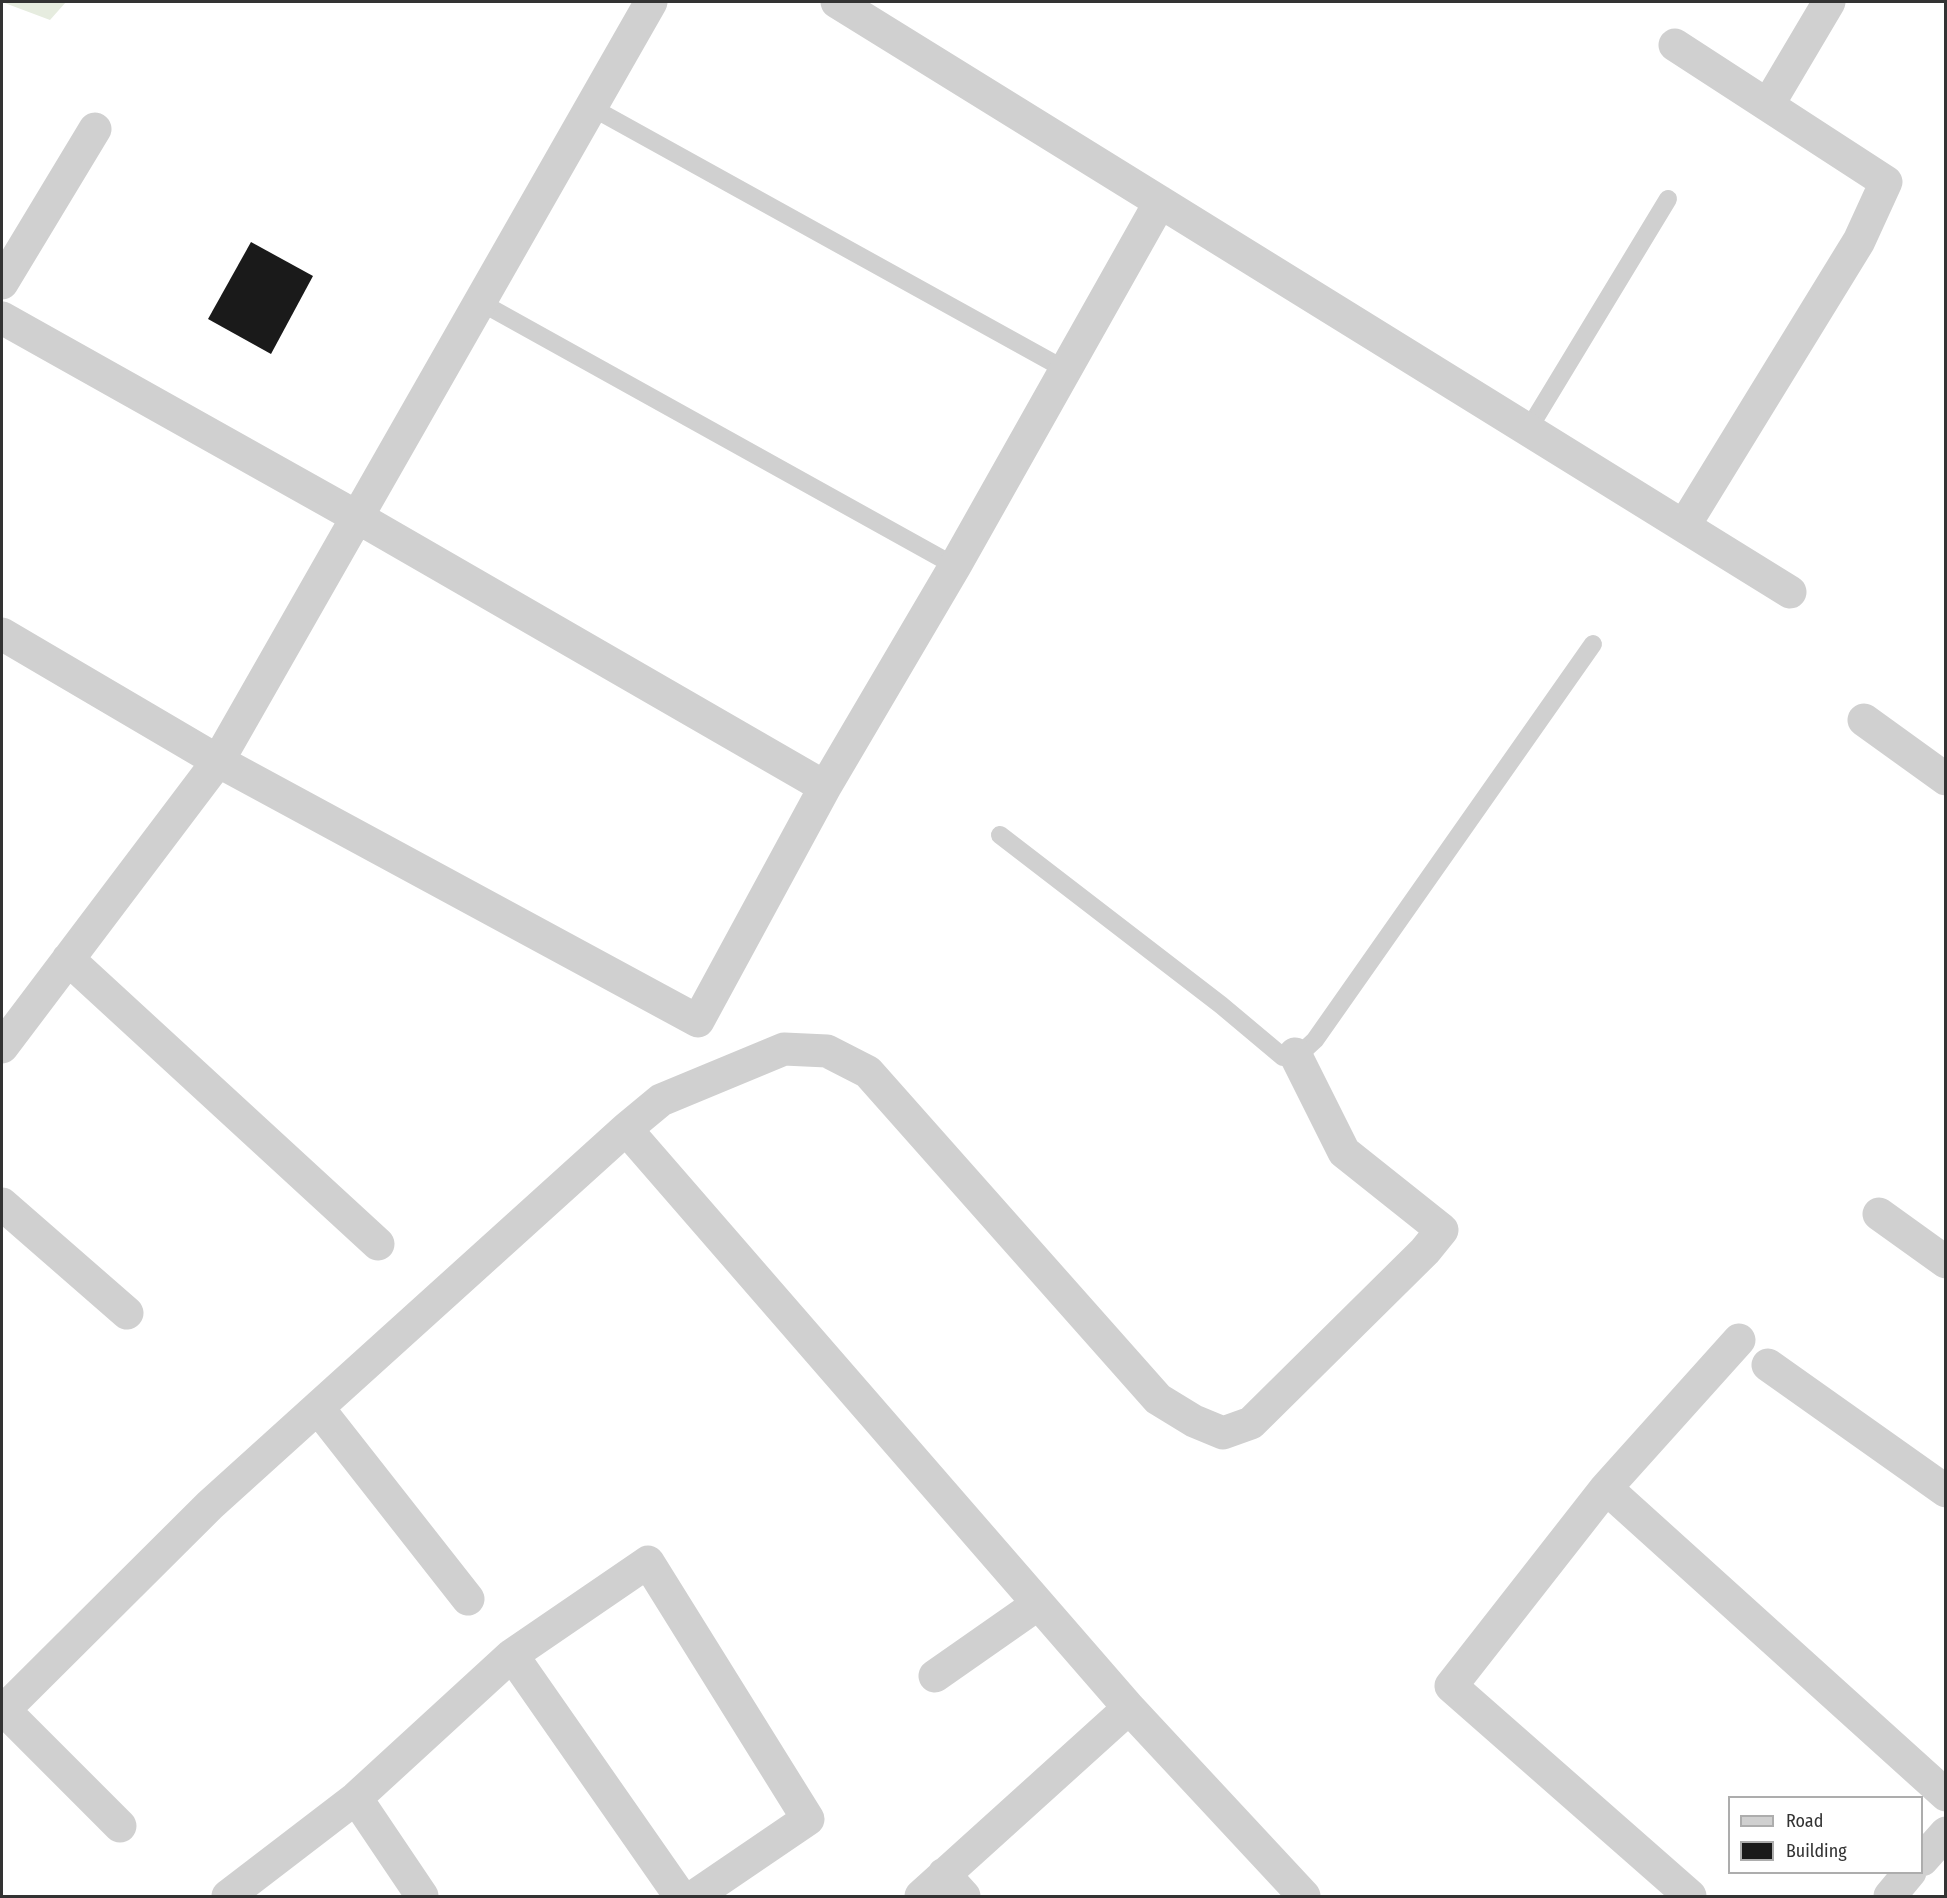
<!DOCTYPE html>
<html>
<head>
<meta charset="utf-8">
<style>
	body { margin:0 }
	#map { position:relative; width:1947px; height:1898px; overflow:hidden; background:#fff; font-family:"Fira Sans Condensed",sans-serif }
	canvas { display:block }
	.frame { position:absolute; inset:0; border:3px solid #333; pointer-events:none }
	.legend { position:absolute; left:1728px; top:1796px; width:195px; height:78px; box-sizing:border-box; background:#fff; border:2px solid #adadad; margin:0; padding:8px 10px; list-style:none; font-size:18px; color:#333 }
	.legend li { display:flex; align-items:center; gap:12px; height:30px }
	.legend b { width:30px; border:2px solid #adadad }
</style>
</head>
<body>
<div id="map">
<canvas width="1947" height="1898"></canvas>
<div class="frame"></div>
<ul class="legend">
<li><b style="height:8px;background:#d0d0d0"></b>Road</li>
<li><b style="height:16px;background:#1a1a1a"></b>Building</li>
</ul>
</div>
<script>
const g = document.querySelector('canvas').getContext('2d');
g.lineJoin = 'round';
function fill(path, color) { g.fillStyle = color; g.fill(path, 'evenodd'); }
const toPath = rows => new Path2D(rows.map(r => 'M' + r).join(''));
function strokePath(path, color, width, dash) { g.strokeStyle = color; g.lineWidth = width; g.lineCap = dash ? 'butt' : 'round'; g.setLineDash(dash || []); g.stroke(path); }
fill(toPath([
	[2,2,66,2,50,20]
]), '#e6ecdf');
fill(toPath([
	[251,242,313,276,271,354,208,319]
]), '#1a1a1a');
strokePath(toPath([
	[591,107,1066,370],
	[480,302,955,566],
	[1528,430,1668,199],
	[1000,835,1221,1005,1283,1057,1301,1053,1315,1040,1593,644]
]), '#d0d0d0', 18);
strokePath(toPath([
	[837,2,1790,592],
	[1675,45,1886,182,1859,241,1684,526],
	[1768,105,1829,2],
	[2,283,95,129],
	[2,318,357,517,825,787],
	[2,634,218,761,698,1021,825,787,955,566,1160,202],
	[1864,720,1946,779],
	[68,959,378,1244],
	[2,1047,218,761,651,2],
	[626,1129,1129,1708,1304,1896],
	[2,1204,127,1313],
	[1879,1214,1946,1262],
	[1768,1365,1946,1491],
	[318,1408,468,1599],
	[1606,1488,1946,1795],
	[512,1655,680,1896],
	[935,1676,1038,1604],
	[4,1710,120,1826],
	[2,1712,210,1505,626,1129,661,1100,784,1049,827,1051,868,1072,1158,1399,1194,1421,1223,1433,1251,1423,1425,1251,1442,1230,1344,1152,1295,1054],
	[356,1798,422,1896],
	[1922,1860,1946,1833],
	[944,1874,964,1896],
	[228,1896,356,1798,512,1655,648,1562,808,1819,695,1896],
	[921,1896,1129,1708],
	[1690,1896,1451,1686,1606,1488,1739,1340],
	[1890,1896,1910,1872]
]), '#d0d0d0', 33);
</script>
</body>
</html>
